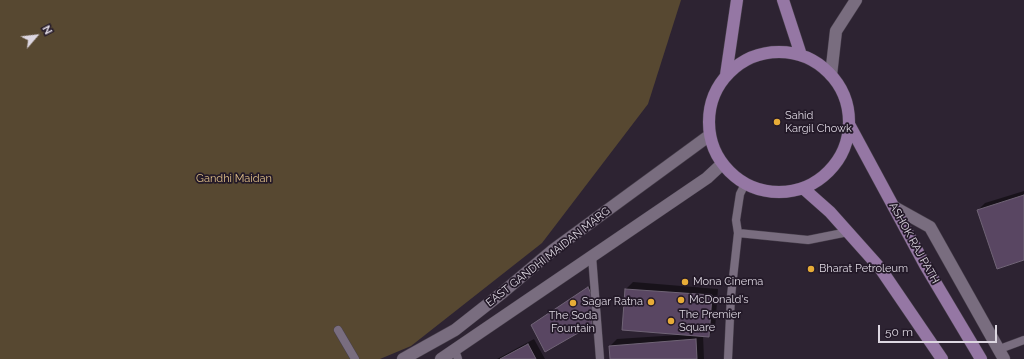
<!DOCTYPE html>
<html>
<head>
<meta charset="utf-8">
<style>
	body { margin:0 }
	#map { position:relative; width:1024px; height:359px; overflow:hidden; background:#2d2332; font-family:Raleway,sans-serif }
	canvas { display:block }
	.north { position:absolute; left:16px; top:16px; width:40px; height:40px; -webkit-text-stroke:3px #231928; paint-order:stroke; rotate:62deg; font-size:11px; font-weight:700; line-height:16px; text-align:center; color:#ddd7e1 }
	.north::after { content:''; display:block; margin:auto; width:14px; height:18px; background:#ddd7e1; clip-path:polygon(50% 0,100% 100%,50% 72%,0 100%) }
	.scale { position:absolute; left:878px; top:325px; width:119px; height:18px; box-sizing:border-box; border:2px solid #ddd7e1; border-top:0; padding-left:5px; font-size:12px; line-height:14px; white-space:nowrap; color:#ddd7e1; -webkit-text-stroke:3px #231928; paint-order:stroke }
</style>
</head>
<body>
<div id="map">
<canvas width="1024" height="359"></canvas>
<div class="north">N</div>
<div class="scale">50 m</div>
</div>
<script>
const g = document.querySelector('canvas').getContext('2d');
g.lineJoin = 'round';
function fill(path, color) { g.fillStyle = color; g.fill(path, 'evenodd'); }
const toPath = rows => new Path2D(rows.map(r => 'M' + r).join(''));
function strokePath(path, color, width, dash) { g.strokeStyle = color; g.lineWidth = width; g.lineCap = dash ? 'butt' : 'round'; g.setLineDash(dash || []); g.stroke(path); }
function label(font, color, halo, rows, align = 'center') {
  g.font = font + ' Raleway,sans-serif'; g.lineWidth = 3.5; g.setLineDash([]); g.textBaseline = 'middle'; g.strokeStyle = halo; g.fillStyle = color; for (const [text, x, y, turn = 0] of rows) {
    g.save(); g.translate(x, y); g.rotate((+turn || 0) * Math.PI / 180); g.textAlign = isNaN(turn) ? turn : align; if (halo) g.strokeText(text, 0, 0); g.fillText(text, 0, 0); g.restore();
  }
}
fill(toPath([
	[0,0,681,0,648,104,542,243,411,346,380,359,0,359]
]), '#574831');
fill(toPath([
	[1024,191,1024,259,978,210,985,203],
	[633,282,718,289,715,329,708,336,703,335,704,359,611,359,610,346,617,339,678,335,626,289],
	[594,283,597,319,592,324,532,326],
	[534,339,545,359,497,359]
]), '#0007');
const building = toPath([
	[1024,195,1024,260,997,269,977,210,1024,195],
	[588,287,592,296,592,325,545,352,531,325,588,287],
	[625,289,712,295,709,337,622,330,625,289],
	[696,339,697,359,610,359,609,346,696,339],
	[528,344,536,359,500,359,528,344]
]);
fill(building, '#594662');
strokePath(building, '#706476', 1);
const lane = toPath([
	[738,233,808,240,848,232],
	[592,256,600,359],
	[338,330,355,359],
	[455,350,458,359],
	[997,350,1024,340],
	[728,359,731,296,738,233,736,220,740,194,745,184]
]);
const street = toPath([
	[831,75,836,31,856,0]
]);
const secondary = toPath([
	[894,207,930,227,1004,359],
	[403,359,455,330,502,293,553,250,710,135],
	[441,359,707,178,722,164]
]);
const primary = toPath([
	[783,0,801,55],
	'709 122a70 70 0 1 1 140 0a70 70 0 1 1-140 0Z',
	[726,75,737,0],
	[850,126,925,265,981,359],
	[804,189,830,212,880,268,942,359]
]);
strokePath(lane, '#49414d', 9);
strokePath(street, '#49414d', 13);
strokePath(secondary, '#49414d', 13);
strokePath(primary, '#49414d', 13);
strokePath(lane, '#796d7f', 8);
strokePath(street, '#796d7f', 12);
strokePath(secondary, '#796d7f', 12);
strokePath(primary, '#9577a4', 12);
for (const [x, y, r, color] of [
	[777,122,4,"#e7ac37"],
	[811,269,4,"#e7ac37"],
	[685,282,4,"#e7ac37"],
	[681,300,4,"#e7ac37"],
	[651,302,4,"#e7ac37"],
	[573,303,4,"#e7ac37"],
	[671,321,4,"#e7ac37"]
]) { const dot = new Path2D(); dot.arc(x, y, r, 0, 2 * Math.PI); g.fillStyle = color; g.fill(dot); strokePath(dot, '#231928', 1.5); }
label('11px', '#ddd7e1', '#231928', [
	["Sahid",785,116],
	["Kargil Chowk",785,129],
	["Bharat Petroleum",819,269],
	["Mona Cinema",693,282],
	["McDonald's",689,300],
	["Sagar Ratna",643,302,"right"],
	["The Premier",679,315],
	["Square",679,328],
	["The Soda",573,316,"center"],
	["Fountain",573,329,"center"]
], 'left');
label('11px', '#e0c089', '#231928', [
	["Gandhi Maidan",234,179]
]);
label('11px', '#ddd7e1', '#231928', [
	["ASHOK RAJ PATH",914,243,61],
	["EAST GANDHI MAIDAN MARG",548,257,-38]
]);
</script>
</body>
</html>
